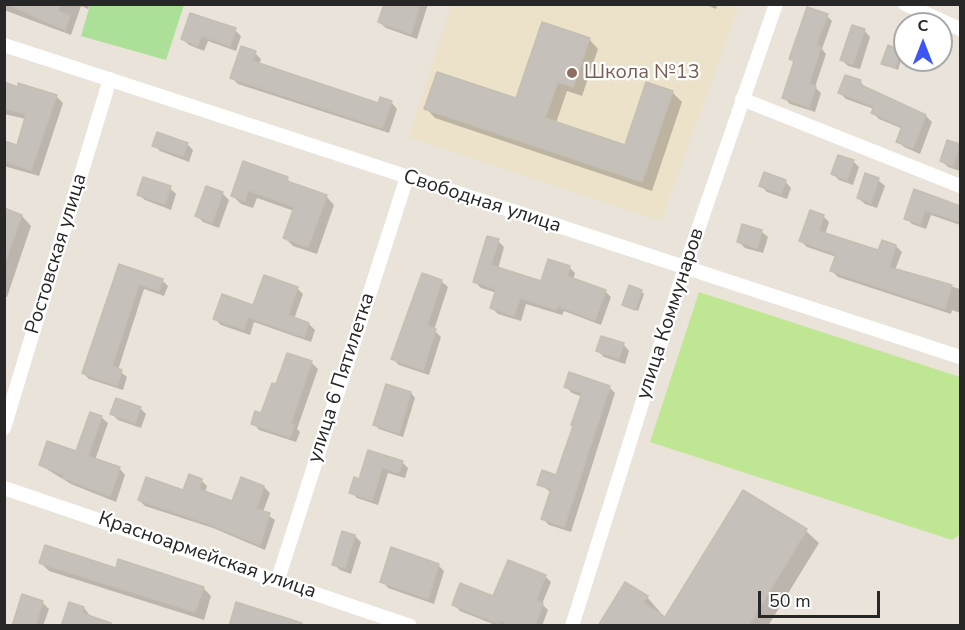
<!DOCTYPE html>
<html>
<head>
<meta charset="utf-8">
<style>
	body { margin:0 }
	#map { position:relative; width:965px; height:630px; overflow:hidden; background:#eae3d9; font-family:"Nunito Sans",sans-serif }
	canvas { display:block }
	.frame { position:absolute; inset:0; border:6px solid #272727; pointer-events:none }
	.north { position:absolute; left:893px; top:12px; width:60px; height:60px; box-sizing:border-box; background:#fff; border:2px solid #a9a9a9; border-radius:50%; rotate:0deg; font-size:16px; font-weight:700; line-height:24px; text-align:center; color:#272727 }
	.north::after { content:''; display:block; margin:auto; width:21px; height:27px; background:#3d56f3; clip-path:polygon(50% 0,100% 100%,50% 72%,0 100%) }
	.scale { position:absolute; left:758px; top:591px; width:122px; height:27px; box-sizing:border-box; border:3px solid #272727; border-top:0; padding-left:8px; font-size:18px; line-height:21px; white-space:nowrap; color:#272727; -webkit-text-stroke:4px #fff; paint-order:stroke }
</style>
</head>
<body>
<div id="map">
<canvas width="965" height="630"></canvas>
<div class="frame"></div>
<div class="north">С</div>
<div class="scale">50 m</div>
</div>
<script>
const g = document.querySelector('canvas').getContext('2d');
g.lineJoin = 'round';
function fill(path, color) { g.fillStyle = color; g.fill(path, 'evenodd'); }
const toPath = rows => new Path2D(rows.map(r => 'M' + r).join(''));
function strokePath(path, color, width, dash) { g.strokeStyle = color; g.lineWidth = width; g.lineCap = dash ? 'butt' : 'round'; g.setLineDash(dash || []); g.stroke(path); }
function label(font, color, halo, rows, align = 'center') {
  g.font = font + ' "Nunito Sans",sans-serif'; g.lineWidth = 4.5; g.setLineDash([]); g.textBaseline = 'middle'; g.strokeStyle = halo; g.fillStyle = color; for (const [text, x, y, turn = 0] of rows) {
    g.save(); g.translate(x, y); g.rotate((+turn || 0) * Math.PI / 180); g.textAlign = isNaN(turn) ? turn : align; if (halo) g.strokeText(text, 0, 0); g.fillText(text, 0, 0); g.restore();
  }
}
fill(toPath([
	[725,4,738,9,661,221,409,137,451,5]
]), '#ebe2c9');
fill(toPath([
	[90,5,184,5,166,60,81,36]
]), '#acdf97');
fill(toPath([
	[699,292,960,377,960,534,952,540,650,442]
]), '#bfe693');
fill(toPath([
	[4,4,90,4,88,9,81,6,71,35,4,10],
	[397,4,428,4,417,39,386,28,379,22],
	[704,4,718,4,716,9],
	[827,16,832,21,822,49,826,54,815,87,821,93,815,112,790,104,784,98,795,64,791,59],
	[235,30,241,36,236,51,208,41,204,51,189,45,182,39],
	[864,30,870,37,860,69,848,66,842,60],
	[589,39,598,49,582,96,567,91,556,123,626,147,647,84,673,93,682,102,652,191,435,118,426,108,517,100],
	[900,51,903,54,898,70,883,63],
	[255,53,261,59,259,64,378,105,391,102,397,109,389,133,238,84,232,78],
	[860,81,866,89,926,116,932,122,920,154,904,147,898,141,903,129,879,119,873,113,874,109,846,99,840,93],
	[4,85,56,96,63,103,39,176,4,166,4,142,18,147,26,119,4,114],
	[948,142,960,146,960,171,948,167,942,161],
	[187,144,193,150,189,162,160,151,154,145],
	[853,161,859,167,853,185,839,180,833,174],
	[244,163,287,179,294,185,326,196,334,205,317,254,293,246,284,237,294,211,257,198,253,208,241,204,232,195],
	[878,180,885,186,877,208,865,204,858,198],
	[785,181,791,188,787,199,767,192,761,186],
	[170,188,176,194,171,210,145,200,138,194],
	[915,191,960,207,960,225,931,215,926,229,912,224,906,218],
	[222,193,229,200,219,228,203,222,197,216],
	[4,210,22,216,31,226,7,297,4,296],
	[823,216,829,222,825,235,879,252,896,246,902,252,895,270,960,289,960,313,952,310,951,314,838,277,832,271,837,257,807,247,801,241],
	[761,231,768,237,763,253,745,248,739,242],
	[498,241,504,247,498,269,542,283,569,267,575,273,573,280,605,291,611,297,601,325,564,311,562,315,526,304,521,321,498,314,492,308,497,293,481,288,475,282],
	[120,266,162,280,168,286,164,296,144,289,118,370,127,377,123,390,89,379,83,373],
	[441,281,448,287,434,330,441,337,429,375,399,365,393,359],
	[297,288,303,294,294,319,309,324,315,330,311,342,254,322,250,335,221,325,215,319,254,306],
	[641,291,644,294,638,311,623,304],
	[623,344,629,351,625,364,604,357,598,351],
	[288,354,312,363,318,369,297,429,300,432,296,442,259,430,253,423,262,415,277,386],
	[566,387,609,387,615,393,571,532,549,525,543,519,552,493,539,484,557,477,583,397,572,393],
	[411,393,415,398,403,437,379,429,375,425],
	[140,408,146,414,141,428,118,420,112,414],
	[101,417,108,423,95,460,119,468,125,475,116,502,71,484,40,465,77,453],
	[369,452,402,462,408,468,405,478,388,473,378,505,357,498,351,492,360,480],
	[201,480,207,486,205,493,233,503,264,487,270,493,263,512,275,520,265,550,213,528,145,506,139,500,184,492],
	[744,492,806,531,819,543,768,626,600,626,647,597,666,619],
	[355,536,361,542,351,574,340,570,334,564],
	[41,563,203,588,211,596,204,620,49,571],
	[438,565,444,571,434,604,388,588,382,581],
	[545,576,551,582,542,604,548,610,542,626,498,626,460,611,454,605,494,598],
	[42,602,49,609,43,626,13,626],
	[70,604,84,608,92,618,115,626,64,626]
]), '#0003');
const building = toPath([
	[7,4,60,4,58,11,70,16,65,30,7,4],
	[384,4,420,4,411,34,378,22,384,4],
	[807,7,828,14,816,45,821,47,809,84,816,86,809,107,782,98,794,61,789,59,807,7],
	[190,13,236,28,230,46,201,36,198,46,181,39,190,13],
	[542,22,590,38,573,87,558,82,545,118,625,145,646,82,673,91,642,182,424,109,437,72,516,98,542,22],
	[852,25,865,29,853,64,840,60,852,25],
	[888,45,901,50,895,68,881,64,888,45],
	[241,46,256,51,253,61,378,103,380,97,392,101,382,128,230,78,241,46],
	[845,75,861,80,859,84,926,115,913,148,896,142,902,126,871,113,874,106,838,93,845,75],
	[4,82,18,87,18,83,57,95,31,170,4,161,4,141,17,145,26,114,4,108,4,82],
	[157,132,188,143,183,156,152,146,157,132],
	[947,140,960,144,953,166,940,161,947,140],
	[838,155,854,160,847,180,831,174,838,155],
	[243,161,288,177,287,181,327,195,308,247,283,238,294,207,248,190,245,201,231,196,243,161],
	[764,172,786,180,781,194,759,186,764,172],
	[865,173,879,178,871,203,857,198,865,173],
	[143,177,171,186,165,204,137,195,143,177],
	[206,186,223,192,212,223,195,216,206,186],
	[914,189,960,206,960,222,925,210,920,224,904,219,914,189],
	[4,208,22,215,6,259,4,259,4,208],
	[810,210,824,215,819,231,878,250,882,240,896,245,889,267,952,285,945,309,830,271,836,254,799,241,810,210],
	[742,224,762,230,757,248,737,242,742,224],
	[487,236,499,239,491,265,541,281,548,259,570,266,567,276,606,290,595,320,557,306,556,310,520,298,514,316,490,308,496,289,473,282,487,236],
	[119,264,163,279,159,291,139,284,112,366,122,370,117,386,82,373,119,264],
	[422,273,442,280,427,326,436,329,423,370,391,359,422,273],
	[264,275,298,287,288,315,309,323,304,337,248,317,244,329,213,319,222,294,253,305,264,275],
	[629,285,642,290,635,310,622,305,629,285],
	[601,336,624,343,619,359,596,351,601,336],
	[287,353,312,361,291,423,294,425,290,437,251,424,255,411,261,413,272,383,276,384,287,353],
	[569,372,610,386,564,527,541,519,551,489,537,485,542,470,556,475,573,426,571,425,582,393,564,387,569,372],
	[386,384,411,392,399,433,373,425,386,384],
	[116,398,141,407,135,423,110,414,116,398],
	[90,412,102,416,88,456,120,467,110,496,63,478,64,475,39,465,47,441,76,451,90,412],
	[368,450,403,461,399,473,382,467,372,500,349,493,354,477,359,479,368,450],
	[189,474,202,479,199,489,232,501,241,477,264,486,256,509,270,513,260,545,206,523,138,500,146,477,183,490,189,474],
	[743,490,807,529,748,626,598,626,625,582,648,596,643,603,665,617,743,490],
	[342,531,355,535,345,568,332,565,342,531],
	[45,545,116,568,118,559,204,587,195,612,39,563,45,545],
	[391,547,439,564,428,599,380,582,391,547],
	[508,560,546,575,536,600,543,603,535,626,513,626,500,621,499,624,452,605,460,583,493,596,508,560],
	[22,594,43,601,35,626,12,626,22,594],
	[69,602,84,607,82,613,111,623,111,626,61,626,69,602],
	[236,602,302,623,301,626,229,626,236,602]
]);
fill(building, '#c5c0b9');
strokePath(building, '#c5bfb3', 1.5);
strokePath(toPath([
	[905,4,960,29],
	[4,45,960,357],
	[742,99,960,186],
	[4,428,110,79],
	[4,488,410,626],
	[278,579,407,177],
	[572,626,685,267,776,4]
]), '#fff', 14);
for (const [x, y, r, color] of [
	[572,73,6,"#8d6e63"]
]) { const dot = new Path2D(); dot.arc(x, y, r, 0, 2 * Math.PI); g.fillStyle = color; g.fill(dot); strokePath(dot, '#fff', 2); }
label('20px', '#785e54', '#fff', [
	["Школа №13",584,73]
], 'left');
label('20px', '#272727', '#fff', [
	["Свободная улица",482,202,18],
	["Ростовская улица",57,254,-73],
	["улица Коммунаров",671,314,-72],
	["улица 6 Пятилетка",342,378,-72],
	["Красноармейская улица",207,556,19]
]);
</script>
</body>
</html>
